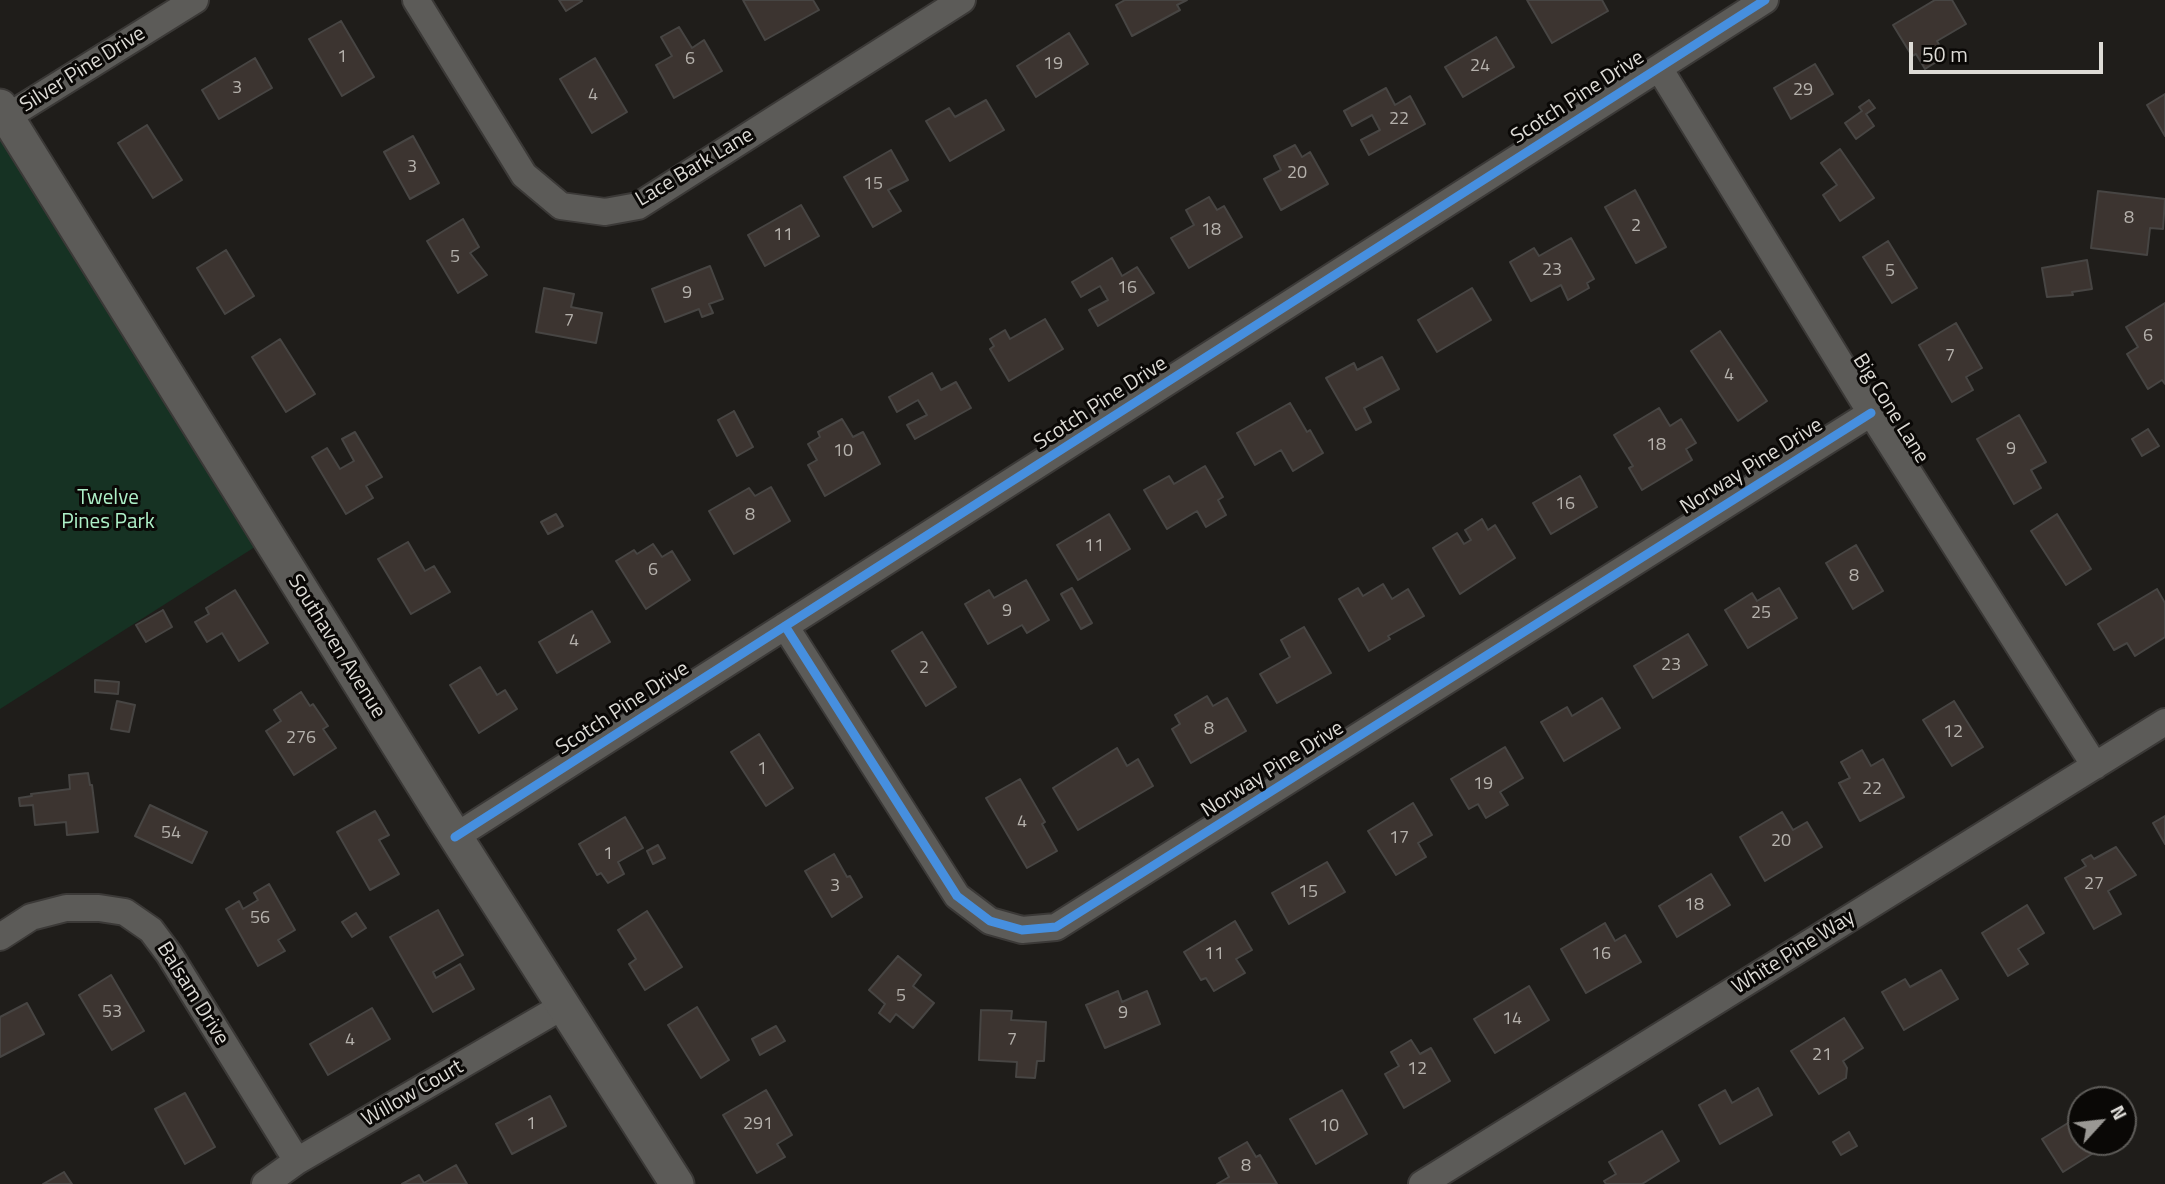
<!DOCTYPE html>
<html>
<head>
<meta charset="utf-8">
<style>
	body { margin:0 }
	#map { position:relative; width:2165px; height:1184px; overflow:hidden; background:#1f1d1a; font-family:"Titillium Web",sans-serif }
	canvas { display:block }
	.north { position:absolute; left:2067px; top:1086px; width:70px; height:70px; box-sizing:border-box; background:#0a0806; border:2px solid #5e5c59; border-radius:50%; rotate:63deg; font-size:19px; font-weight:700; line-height:28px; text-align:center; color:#dddbd6 }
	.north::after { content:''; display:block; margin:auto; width:24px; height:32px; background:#9a9894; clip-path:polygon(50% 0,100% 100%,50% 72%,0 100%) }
	.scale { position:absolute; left:1909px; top:42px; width:194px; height:32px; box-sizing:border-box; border:4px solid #dddbd6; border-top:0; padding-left:9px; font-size:21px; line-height:24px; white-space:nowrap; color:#dddbd6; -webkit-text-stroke:5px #0a0806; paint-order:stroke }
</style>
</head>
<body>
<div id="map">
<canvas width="2165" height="1184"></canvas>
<div class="north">N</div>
<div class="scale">50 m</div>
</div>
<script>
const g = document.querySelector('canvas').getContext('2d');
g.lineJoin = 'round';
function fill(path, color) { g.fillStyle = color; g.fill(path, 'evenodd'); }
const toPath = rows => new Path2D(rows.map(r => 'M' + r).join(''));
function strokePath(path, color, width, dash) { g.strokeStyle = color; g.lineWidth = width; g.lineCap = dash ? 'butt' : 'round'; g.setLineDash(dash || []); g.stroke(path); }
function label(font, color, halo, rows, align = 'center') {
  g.font = font + ' "Titillium Web",sans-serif'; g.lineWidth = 6; g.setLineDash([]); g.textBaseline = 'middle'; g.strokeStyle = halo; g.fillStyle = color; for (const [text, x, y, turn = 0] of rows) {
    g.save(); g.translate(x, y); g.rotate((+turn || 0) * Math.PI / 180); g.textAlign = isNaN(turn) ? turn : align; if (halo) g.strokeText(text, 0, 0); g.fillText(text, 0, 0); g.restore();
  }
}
fill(toPath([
	[0,137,258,545,0,709]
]), '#163223');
const building = toPath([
	[559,0,581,0,582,1,566,11,559,0],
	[743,0,813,0,819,10,765,40,743,0],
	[1125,0,1187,0,1177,5,1180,10,1132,36,1116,5,1125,0],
	[1527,0,1602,0,1608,11,1552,43,1527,0],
	[1935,0,1952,0,1966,24,1937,41,1946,56,1925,69,1916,54,1912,56,1893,25,1935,0],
	[341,21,374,77,342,96,309,39,341,21],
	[679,27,692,48,704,40,722,71,674,98,656,65,672,56,661,37,679,27],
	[1069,33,1088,64,1036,97,1017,66,1069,33],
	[1496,37,1514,67,1463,97,1445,67,1496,37],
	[255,58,272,88,219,119,202,90,255,58],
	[595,58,627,112,592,133,560,79,595,58],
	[1815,64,1833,94,1791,119,1774,88,1815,64],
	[1386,88,1395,105,1410,96,1425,124,1369,155,1361,140,1380,130,1372,115,1352,126,1344,111,1386,88],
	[2165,94,2165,136,2147,105,2165,94],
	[986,100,1004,130,950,161,926,121,949,108,955,117,986,100],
	[1869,100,1875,108,1866,114,1874,126,1856,139,1845,123,1862,111,1859,107,1869,100],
	[147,125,182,180,153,198,118,143,147,125],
	[413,136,439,183,410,199,384,152,413,136],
	[1295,145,1302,157,1310,152,1328,184,1281,210,1264,179,1281,170,1274,156,1295,145],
	[1840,149,1874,198,1840,221,1823,195,1837,185,1821,163,1840,149],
	[891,150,908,180,888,190,901,211,873,227,844,177,891,150],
	[1635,190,1666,247,1636,263,1605,207,1635,190],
	[2098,191,2165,199,2163,229,2150,228,2147,255,2091,248,2098,191],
	[1209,197,1217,210,1224,206,1242,237,1189,268,1171,238,1194,225,1186,210,1209,197],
	[801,205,819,236,765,266,748,235,801,205],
	[463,219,479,247,470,253,487,275,458,293,427,241,463,219],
	[1571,238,1594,279,1587,283,1589,288,1568,300,1561,285,1531,301,1510,262,1534,248,1539,256,1571,238],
	[1888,241,1917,288,1892,303,1863,257,1888,241],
	[226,250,254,296,225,314,197,268,226,250],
	[1112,258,1122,276,1137,267,1154,293,1098,326,1089,310,1108,300,1100,286,1081,297,1072,282,1112,258],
	[2087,260,2092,289,2072,292,2073,295,2047,297,2042,268,2087,260],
	[710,266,723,299,709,304,713,313,702,317,699,309,665,322,652,289,710,266],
	[544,288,574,294,571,307,602,313,596,343,536,332,544,288],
	[1472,288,1491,320,1437,352,1418,320,1472,288],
	[2165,303,2165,384,2162,380,2148,389,2127,354,2138,347,2126,327,2165,303],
	[1045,319,1063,349,1009,381,990,349,994,346,990,339,1005,330,1010,339,1045,319],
	[1956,323,1982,368,1966,377,1973,390,1952,402,1919,345,1956,323],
	[1720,331,1767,401,1738,421,1691,351,1720,331],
	[280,339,315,394,286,412,252,357,280,339],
	[1382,357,1399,389,1364,408,1371,422,1356,430,1326,378,1354,363,1357,370,1382,357],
	[932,373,941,390,956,382,971,408,915,439,907,425,927,415,918,400,897,412,889,397,932,373],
	[1290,403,1307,432,1310,430,1323,453,1293,471,1281,450,1255,465,1237,433,1290,403],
	[1659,408,1670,426,1681,419,1696,443,1686,449,1692,460,1642,490,1629,468,1633,466,1614,435,1659,408],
	[734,411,753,447,737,456,718,420,734,411],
	[2019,415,2046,462,2031,470,2041,488,2014,504,1977,439,2019,415],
	[842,419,853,437,863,432,880,464,825,496,808,465,817,460,808,444,820,437,818,432,842,419],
	[2148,429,2159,446,2142,456,2132,439,2148,429],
	[355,432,382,477,366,486,373,498,346,514,312,457,327,448,340,469,354,461,342,439,355,432],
	[1205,466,1223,497,1218,500,1226,515,1206,527,1197,511,1167,529,1144,490,1169,476,1174,484,1205,466],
	[1580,476,1597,507,1551,534,1533,503,1580,476],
	[771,487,790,521,734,554,709,511,749,488,755,496,771,487],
	[556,514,563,526,548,534,541,522,556,514],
	[1109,514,1130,549,1078,580,1057,545,1109,514],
	[2057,514,2091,569,2066,585,2031,531,2057,514],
	[1482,519,1488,530,1495,525,1515,558,1460,594,1433,548,1457,533,1464,544,1471,540,1465,530,1482,519],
	[408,542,425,571,434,566,450,592,411,614,378,559,408,542],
	[653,544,662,557,672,551,690,580,646,609,616,561,634,550,637,554,653,544],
	[1856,545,1883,591,1853,609,1826,563,1856,545],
	[1026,580,1049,620,1027,633,1022,625,988,644,965,604,989,590,994,598,1026,580],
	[1383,584,1392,599,1408,589,1424,616,1388,636,1390,639,1369,651,1339,599,1358,588,1363,596,1383,584],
	[1072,588,1092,623,1081,629,1061,594,1072,588],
	[1779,588,1797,618,1748,648,1725,610,1752,593,1757,601,1779,588],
	[2157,589,2165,603,2165,637,2135,656,2127,643,2114,650,2098,624,2157,589],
	[235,590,268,643,239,661,222,633,207,642,195,622,209,614,206,608,235,590],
	[163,610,172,627,146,642,136,625,163,610],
	[592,611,610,642,557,673,539,642,592,611],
	[1304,627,1331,673,1277,703,1260,674,1290,657,1281,640,1304,627],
	[922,632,956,687,926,706,892,651,922,632],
	[1688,634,1707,665,1653,698,1634,666,1688,634],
	[480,667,497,695,505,690,517,709,479,733,450,685,480,667],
	[95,680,119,682,118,694,95,692,95,680],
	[301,692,310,706,313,704,328,726,323,729,336,748,294,775,266,731,281,721,274,710,301,692],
	[1207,696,1213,706,1227,698,1246,731,1191,763,1172,729,1180,724,1175,715,1207,696],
	[1602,698,1620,728,1564,761,1541,722,1567,707,1572,716,1602,698],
	[117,701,135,705,129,732,111,729,117,701],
	[1954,701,1983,747,1952,766,1923,720,1954,701],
	[759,734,793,788,766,806,731,752,759,734],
	[1505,747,1523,778,1500,792,1508,805,1486,818,1478,804,1469,809,1451,779,1505,747],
	[1117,748,1127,766,1138,759,1153,786,1078,830,1053,788,1117,748],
	[1862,750,1871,766,1883,759,1904,797,1860,821,1839,783,1850,778,1841,762,1862,750],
	[88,773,90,785,92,785,98,832,67,835,66,822,35,825,33,805,20,806,19,798,32,796,31,794,70,789,69,775,88,773],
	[1020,779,1045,822,1042,824,1057,851,1027,868,986,798,1020,779],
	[1413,803,1432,835,1418,843,1426,857,1396,875,1368,831,1413,803],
	[150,805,207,832,192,863,135,836,150,805],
	[375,811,389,835,379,840,399,874,370,890,337,832,375,811],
	[1782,812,1793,830,1807,822,1822,847,1765,881,1740,837,1782,812],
	[2165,816,2165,844,2153,823,2165,816],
	[625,817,643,848,618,862,624,874,608,883,601,873,597,875,579,844,625,817],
	[658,845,665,858,653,864,647,851,658,845],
	[2116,847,2136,875,2108,891,2121,914,2094,929,2065,878,2086,866,2082,860,2091,855,2094,859,2116,847],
	[834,854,847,877,850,876,862,897,832,917,805,871,834,854],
	[1327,862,1345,892,1289,924,1272,893,1327,862],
	[1711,874,1730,905,1677,937,1659,906,1711,874],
	[269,884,295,930,278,940,285,951,258,966,226,909,239,901,243,909,258,900,254,893,269,884],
	[2027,905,2044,933,2018,949,2028,964,2008,976,1982,933,2027,905],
	[438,910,463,955,433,972,436,978,460,964,474,989,433,1012,390,937,438,910],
	[647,911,682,967,645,990,629,964,636,959,618,930,647,911],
	[356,913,366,928,352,937,342,922,356,913],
	[1235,921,1252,950,1236,959,1245,973,1214,991,1206,978,1201,980,1184,952,1235,921],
	[1605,923,1615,941,1625,935,1641,962,1586,993,1561,949,1605,923],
	[898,956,921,975,913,986,934,1003,913,1028,896,1014,890,1022,879,1013,885,1004,869,990,898,956],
	[1941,970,1958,999,1904,1030,1882,992,1905,979,1910,987,1941,970],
	[111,975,144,1031,112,1050,79,995,111,975],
	[1529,986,1549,1020,1495,1053,1474,1019,1529,986],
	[1118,991,1122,1002,1147,991,1160,1024,1105,1048,1086,1005,1118,991],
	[27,1003,44,1034,0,1057,0,1017,27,1003],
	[697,1007,729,1060,701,1078,668,1025,697,1007],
	[372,1008,390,1039,328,1075,310,1044,372,1008],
	[981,1010,1012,1011,1011,1020,1046,1022,1044,1061,1037,1061,1035,1078,1016,1077,1017,1062,979,1060,981,1010],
	[1844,1018,1863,1048,1843,1061,1847,1068,1846,1078,1819,1094,1791,1051,1844,1018],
	[776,1026,785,1041,760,1055,752,1039,776,1026],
	[1411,1040,1420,1054,1431,1048,1450,1081,1404,1108,1385,1074,1399,1066,1391,1052,1411,1040],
	[1758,1088,1772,1115,1720,1144,1699,1105,1725,1090,1732,1103,1758,1088],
	[766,1090,792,1135,777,1144,785,1157,757,1173,723,1115,766,1090],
	[1342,1090,1367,1134,1316,1164,1290,1119,1342,1090],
	[185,1093,215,1147,185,1164,155,1109,185,1093],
	[550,1096,566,1126,512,1154,496,1124,550,1096],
	[2081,1115,2081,1142,2123,1142,2123,1140,2125,1143,2108,1154,2103,1147,2063,1172,2042,1139,2081,1115],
	[1662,1131,1679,1161,1642,1184,1606,1184,1604,1181,1616,1174,1609,1162,1662,1131],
	[1849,1132,1857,1146,1841,1155,1833,1142,1849,1132],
	[1247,1142,1256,1157,1260,1155,1277,1184,1217,1184,1229,1177,1219,1158,1247,1142],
	[456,1165,467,1184,402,1184,419,1175,424,1183,456,1165],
	[64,1172,72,1184,43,1184,64,1172]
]);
fill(building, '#3c3430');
strokePath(building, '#474543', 2);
const minor = toPath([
	[416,0,524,175,561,206,605,212,638,206,962,0],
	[1659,68,1871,413,2095,766],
	[7,117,195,0],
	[785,626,957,896,990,921,1022,930,1056,927,1871,413],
	[455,837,1765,0],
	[0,937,31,917,66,908,99,908,125,912,151,930,169,954,297,1161],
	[265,1184,297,1161,563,1006],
	[1422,1184,2165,722]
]);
const tertiary = toPath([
	[0,106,443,817,677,1184]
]);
strokePath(minor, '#3b3937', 30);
strokePath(tertiary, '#3b3937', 37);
strokePath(minor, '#5c5b58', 26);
strokePath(tertiary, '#5c5b58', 33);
strokePath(toPath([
	[785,626,957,896,990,921,1022,930,1056,927,1871,413],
	[455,837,1765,0]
]), '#468fdf', 9);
label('18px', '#b5b1ac', null, [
	["1",342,58],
	["6",690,60],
	["19",1053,65],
	["24",1480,67],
	["3",237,89],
	["29",1803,91],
	["4",593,96],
	["22",1399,120],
	["3",412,168],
	["20",1297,174],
	["15",873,185],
	["8",2129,219],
	["2",1636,227],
	["18",1211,231],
	["11",783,236],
	["5",455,258],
	["23",1552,271],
	["5",1890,272],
	["16",1127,289],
	["9",687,294],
	["7",569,322],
	["6",2148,337],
	["7",1950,357],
	["4",1729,376],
	["18",1656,446],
	["9",2011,450],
	["10",843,452],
	["16",1565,505],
	["8",750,516],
	["11",1094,547],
	["6",653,571],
	["8",1854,577],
	["9",1007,612],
	["25",1761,614],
	["4",574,642],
	["23",1671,666],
	["2",924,669],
	["8",1209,730],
	["12",1953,733],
	["276",301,739],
	["1",762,770],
	["19",1483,785],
	["22",1872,790],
	["4",1022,823],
	["54",171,834],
	["17",1399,839],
	["20",1781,842],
	["1",608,855],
	["27",2094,885],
	["3",835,887],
	["15",1308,893],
	["18",1694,906],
	["56",260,919],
	["11",1214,955],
	["16",1601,955],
	["5",901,997],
	["53",112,1013],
	["9",1123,1014],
	["14",1512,1020],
	["4",350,1041],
	["7",1012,1041],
	["21",1822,1056],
	["12",1417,1070],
	["1",531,1125],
	["291",758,1125],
	["10",1329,1127],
	["8",1246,1167]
]);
label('21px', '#dddbd6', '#0a0806', [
	["Silver Pine Drive",83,70,-32],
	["Scotch Pine Drive",1578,98,-33],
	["Lace Bark Lane",695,168,-31],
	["Scotch Pine Drive",1101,404,-33],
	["Big Cone Lane",1890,409,58],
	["Norway Pine Drive",1752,467,-32],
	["Southaven Avenue",336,647,58],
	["Scotch Pine Drive",623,709,-33],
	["Norway Pine Drive",1273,770,-32],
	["White Pine Way",1794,953,-32],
	["Balsam Drive",192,994,58],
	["Willow Court",413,1094,-30]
]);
label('21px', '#adefc7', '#0a0806', [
	["Twelve",108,499],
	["Pines Park",108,523]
]);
</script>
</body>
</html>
